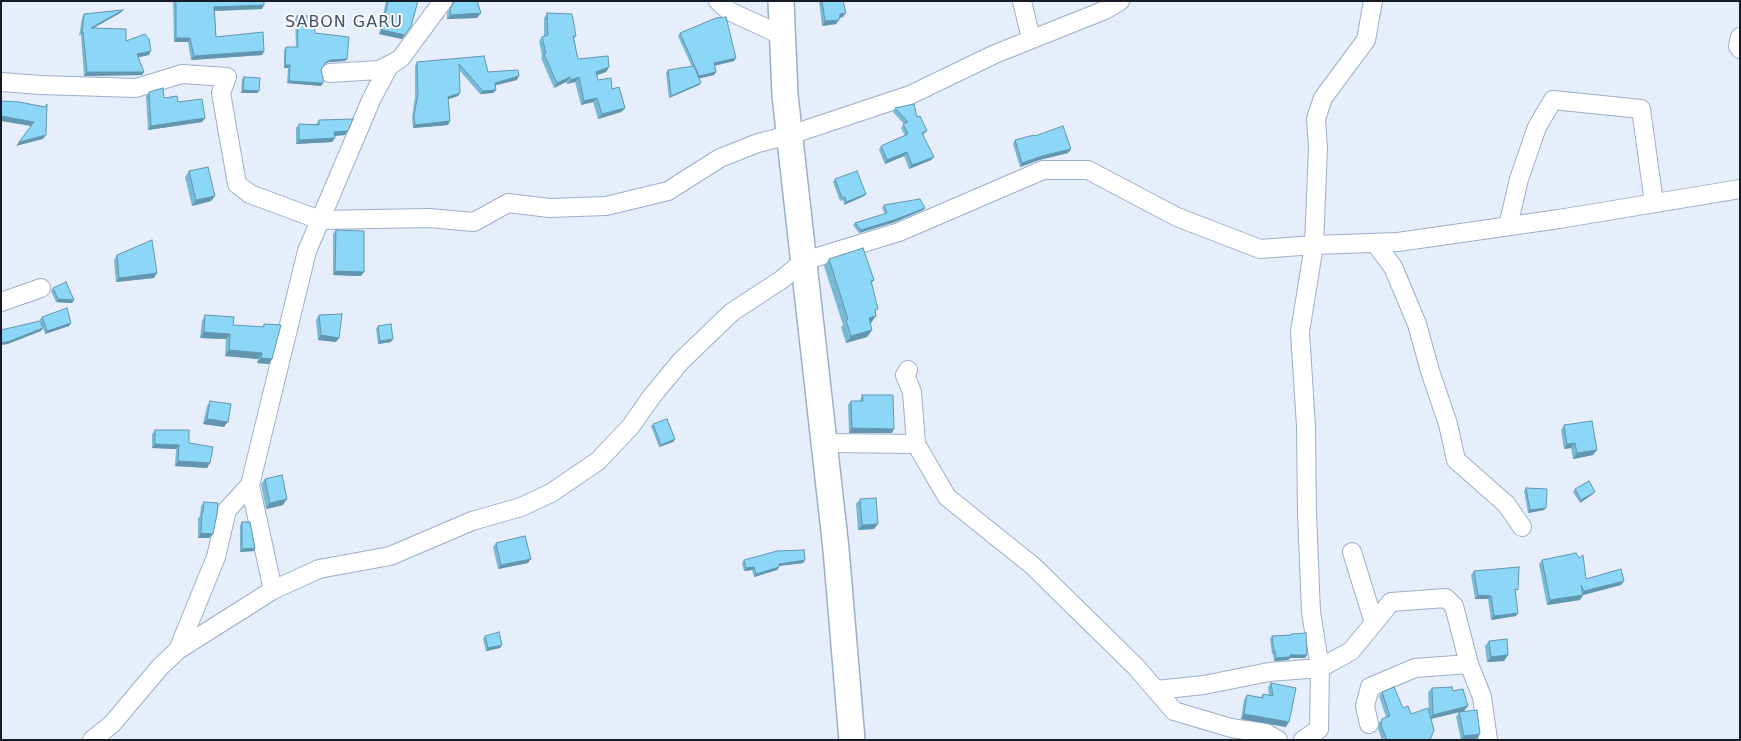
<!DOCTYPE html>
<html>
<head>
<meta charset="utf-8">
<style>
	body { margin:0 }
	#map { position:relative; width:1741px; height:741px; overflow:hidden; background:#e6eefb; font-family:"DejaVu Sans",sans-serif }
	canvas { display:block }
	.frame { position:absolute; inset:0; border:2px solid #151c27; pointer-events:none }
</style>
</head>
<body>
<div id="map">
<canvas width="1741" height="741"></canvas>
<div class="frame"></div>
</div>
<script>
const g = document.querySelector('canvas').getContext('2d');
g.lineJoin = 'round';
const toPath = rows => new Path2D(rows.map(r => 'M' + r).join(''));
function strokePath(path, color, width, dash) { g.strokeStyle = color; g.lineWidth = width; g.lineCap = dash ? 'butt' : 'round'; g.setLineDash(dash || []); g.stroke(path); }
function fill(path, color) { g.fillStyle = color; g.fill(path, 'evenodd'); }
function label(font, color, halo, rows, align = 'center') {
  g.font = font + ' "DejaVu Sans",sans-serif'; g.lineWidth = 4; g.setLineDash([]); g.textBaseline = 'middle'; g.strokeStyle = halo; g.fillStyle = color; for (const [text, x, y, turn = 0] of rows) {
    g.save(); g.translate(x, y); g.rotate((+turn || 0) * Math.PI / 180); g.textAlign = isNaN(turn) ? turn : align; if (halo) g.strokeText(text, 0, 0); g.fillText(text, 0, 0); g.restore();
  }
}
const street = toPath([
	[718,1,729,11,783,36],
	[1022,1,1031,39],
	[1740,37,1738,46,1740,49],
	[330,73,379,70,393,63],
	[1,82,41,85,136,88,182,74,227,77,221,93,237,184,250,194,320,220,429,218,474,222,508,203,549,208,606,206,668,191,720,158,758,143,790,135,910,95,995,54,1105,10,1120,1],
	[1508,226,1519,179,1537,127,1553,100,1641,109,1654,203],
	[1375,243,1393,267,1417,324,1430,371,1448,424,1456,460,1506,504,1522,527],
	[1,302,41,288],
	[908,370,905,375,912,392,916,444],
	[825,443,916,444,947,497,1033,566,1136,667,1174,711,1231,728,1266,733,1278,740],
	[250,485,273,590],
	[1374,623,1391,602,1446,598,1454,606,1469,664],
	[178,650,216,557,227,510,250,485,307,251,372,98,389,66,401,58,443,1],
	[1156,690,1204,685,1269,672,1320,668,1311,612,1307,514,1306,426,1300,332,1314,245,1318,148,1316,119,1323,98,1366,40,1373,1],
	[1369,724,1365,706,1370,687,1415,668,1469,664,1482,697,1488,740],
	[92,740,112,724,160,667,178,650,273,590,319,569,390,556,472,521,521,507,551,493,598,461,631,426,652,396,681,361,732,312,781,280,804,261,899,232,1043,170,1088,170,1177,217,1260,249,1314,245,1398,242,1559,219,1740,189],
	[1303,740,1319,729,1320,668,1351,651,1374,623,1352,552]
]);
const secondary = toPath([
	[781,1,785,95,836,549,852,740]
]);
strokePath(street, '#9baecc', 20);
strokePath(secondary, '#9baecc', 28);
strokePath(street, '#fff', 18);
strokePath(secondary, '#fff', 25);
fill(toPath([
	[173,1,264,1,262,9,215,11,216,37,264,51,262,55,191,60,188,42,174,42],
	[386,1,418,1,411,26,402,39,379,34],
	[453,1,477,1,477,18,447,19,447,13,452,7],
	[819,1,843,1,843,17,839,18,836,24,822,26],
	[123,10,120,13,94,28,126,41,149,55,138,57,142,75,84,76,81,35,79,36,82,18,84,14],
	[547,13,576,36,574,39,578,59,609,67,606,72,596,75,598,80,612,89,625,108,621,112,598,119,593,102,581,105,575,82,567,84,566,82,554,88,541,58,542,56,539,41,542,37,544,36,544,18],
	[297,16,315,33,347,59,345,61,329,62,324,64,321,70,323,83,321,86,287,83,288,68,284,68,284,50,286,47,296,47,295,19],
	[680,33,736,58,734,61,715,66,716,72,714,75,699,78,701,83,699,85,669,98,666,73,668,70,692,67,678,36],
	[484,56,488,72,517,80,495,85,496,90,493,93,480,94,459,70,458,96,448,99,448,125,413,128,412,118,415,97,415,66,417,62],
	[244,77,259,91,257,93,241,93,242,79],
	[149,92,164,98,178,102,205,118,202,122,148,130,146,96],
	[895,108,917,117,927,131,923,135,934,157,931,160,909,169,904,156,885,164,879,150,881,146,905,136,901,128,904,124,893,112],
	[319,120,345,135,334,136,335,138,332,142,296,144,296,128,299,124,316,124],
	[1035,136,1068,153,1039,160,1020,167,1013,144,1015,140],
	[189,171,215,196,211,201,192,206,185,177],
	[835,179,866,194,864,196,844,205,843,200,840,201,833,182],
	[884,205,923,210,895,222,859,233,853,225,855,223,885,214,882,208],
	[336,230,364,272,361,276,333,275,333,234],
	[117,255,154,278,116,282,114,260],
	[829,259,874,280,872,283,876,313,871,323,870,323,872,330,867,337,846,343,841,327,843,325,824,266],
	[53,288,74,300,72,303,56,302,51,291],
	[205,315,233,325,262,327,264,324,272,359,269,364,257,363,258,359,225,356,226,339,200,338,202,321],
	[319,315,336,342,318,340,316,320],
	[42,317,71,323,69,326,45,334,40,319],
	[378,326,391,342,378,344,376,329],
	[862,395,892,433,849,433,848,405,851,401,860,401],
	[210,401,224,427,203,424,207,406],
	[653,424,675,439,673,442,659,447,651,426],
	[1564,425,1593,455,1573,459,1571,448,1564,449,1561,430],
	[155,430,189,443,210,463,207,468,175,466,176,449,152,448,152,434],
	[265,479,283,505,266,509,261,484],
	[1526,488,1544,510,1528,513,1524,491],
	[1575,489,1593,494,1580,503,1573,492],
	[860,499,874,529,858,530,856,504],
	[204,502,213,534,209,538,198,538,198,518,200,516,201,506],
	[242,522,254,551,240,552,240,525],
	[496,543,528,563,498,569,493,547],
	[744,560,803,563,779,566,779,567,777,570,754,577,752,570,744,571,742,563],
	[1542,560,1586,579,1621,585,1583,595,1580,600,1547,605,1539,564],
	[1474,571,1515,593,1516,616,1491,620,1488,599,1475,599,1471,575],
	[1291,634,1305,658,1290,658,1288,660,1274,661,1273,654,1272,654,1270,639,1272,636,1290,635],
	[485,636,500,648,486,651,483,639],
	[1489,641,1508,655,1504,661,1487,662,1485,646],
	[1271,683,1286,727,1241,719,1244,700,1247,695,1261,697,1263,694,1269,695,1268,687],
	[1432,688,1453,691,1464,711,1460,712,1477,739,1461,740,1456,717,1459,712,1431,719,1430,740,1382,740,1378,729,1379,723,1382,719,1386,717,1379,696,1382,692,1411,714,1429,712,1428,692]
]), '#78b9d5');
fill(toPath([
	[264,5,262,9,212,11,214,7],
	[123,10,120,13,88,31,91,28],
	[481,13,477,18,447,19,451,15],
	[846,13,843,17,837,18,840,14],
	[839,20,836,24,822,26,825,21],
	[382,30,405,35,402,39,379,34],
	[176,38,190,38,188,42,174,42],
	[151,51,149,55,135,58,137,54],
	[264,51,262,55,191,60,194,56],
	[736,58,734,61,712,66,714,63],
	[347,59,345,61,329,62,324,64,326,62,331,60],
	[285,65,290,65,288,68,284,68],
	[609,67,606,72,592,77,596,72],
	[87,72,144,72,142,75,84,76],
	[716,72,714,75,697,79,699,76],
	[519,76,517,80,493,86,495,83],
	[570,77,566,82,554,88,557,83],
	[579,77,575,82,567,84,571,80],
	[289,81,323,83,321,86,287,83],
	[701,83,699,85,669,98,671,96],
	[243,90,259,91,257,93,241,93],
	[496,90,493,93,480,94,483,91],
	[460,93,458,96,446,100,448,97],
	[597,98,593,102,581,105,584,101],
	[625,108,621,112,598,119,602,114],
	[1,116,34,122,31,126,1,121],
	[205,118,202,122,148,130,151,126],
	[450,121,448,125,413,128,415,125],
	[348,131,345,135,331,136,334,132],
	[46,135,43,139,16,146,19,142],
	[335,138,332,142,296,144,299,140],
	[1071,149,1068,153,1039,160,1020,167,1022,163,1042,156],
	[907,152,904,156,885,164,887,160],
	[934,157,931,160,909,169,912,165],
	[866,194,864,196,844,205,846,202],
	[215,196,211,201,192,206,196,200],
	[925,208,923,210,895,222,859,233,861,230],
	[335,271,364,272,361,276,333,275],
	[157,273,154,278,116,282,119,278],
	[58,299,74,300,72,303,56,302],
	[876,316,871,323,864,325,869,318],
	[71,323,69,326,45,334,47,331],
	[43,328,41,331,8,344,1,345,1,343],
	[872,330,867,337,846,343,851,336],
	[204,332,230,334,226,339,200,338],
	[321,335,339,338,336,342,318,340],
	[393,339,391,342,378,344,380,341],
	[229,350,262,353,258,359,225,356],
	[261,358,272,359,269,364,257,363],
	[207,419,228,422,224,427,203,424],
	[852,428,894,429,892,433,849,433],
	[675,439,673,442,659,447,661,445],
	[1575,443,1571,448,1564,449,1567,444],
	[155,444,179,445,176,449,152,448],
	[1597,450,1593,455,1573,459,1577,453],
	[178,461,210,463,207,468,175,466],
	[1595,492,1593,494,1580,503,1581,500],
	[287,499,283,505,266,509,270,503],
	[1546,508,1544,510,1528,513,1530,510],
	[878,524,874,529,858,530,862,525],
	[201,533,213,534,209,538,198,538],
	[255,548,254,551,240,552,242,549],
	[531,559,528,563,498,569,501,565],
	[805,560,803,563,777,566,779,564],
	[754,567,752,570,744,571,746,568],
	[779,567,777,570,754,577,756,574],
	[1624,581,1621,585,1583,595,1580,600,1547,605,1550,600,1581,595,1584,591],
	[1478,595,1491,596,1488,599,1475,599],
	[1518,613,1516,616,1491,620,1494,616],
	[502,645,500,648,486,651,488,648],
	[1290,655,1307,655,1305,658,1290,658,1288,660,1274,661,1276,658],
	[1508,655,1504,661,1487,662,1491,657],
	[1468,706,1464,711,1430,719,1433,715],
	[1244,714,1289,722,1286,727,1241,719],
	[1480,734,1477,739,1461,740,1464,736]
]), '#6296ae');
const building = toPath([
	[176,1,264,1,264,5,214,7,216,37,263,32,264,51,194,56,190,38,176,38,176,1],
	[388,1,418,1,411,26,405,35,382,30,388,1],
	[455,1,477,1,481,13,451,15,450,9,455,1],
	[822,1,843,1,846,13,840,14,839,20,825,21,822,1],
	[123,10,91,28,126,29,126,41,145,34,149,39,151,51,137,54,144,72,87,72,83,32,82,33,84,14,123,10],
	[547,13,572,14,576,36,573,36,578,59,608,56,609,67,596,72,598,80,611,78,612,89,619,87,625,108,602,114,597,98,584,101,579,77,571,80,570,77,557,83,544,54,546,53,542,37,548,35,547,13],
	[297,16,314,16,315,33,349,37,347,59,331,60,326,62,321,70,323,77,323,83,289,81,290,65,285,65,286,47,298,47,297,16],
	[726,17,736,58,714,63,716,72,699,76,680,33,716,18,726,17],
	[484,56,488,72,518,70,519,76,495,83,496,90,483,91,459,64,460,93,448,97,450,121,415,125,414,115,418,94,417,62,484,56],
	[694,66,701,83,671,96,668,70,694,66],
	[244,77,260,78,259,91,243,90,244,77],
	[163,88,164,98,177,96,178,102,202,99,205,118,151,126,149,92,163,88],
	[1,101,19,102,45,107,47,104,46,135,19,142,34,122,1,116,1,101],
	[914,104,917,117,920,116,927,131,922,133,934,157,912,165,907,152,887,160,881,146,908,134,903,124,908,122,895,108,914,104],
	[353,119,348,131,334,132,335,138,299,140,299,124,319,125,319,120,353,119],
	[1063,126,1071,149,1042,156,1022,163,1015,140,1034,135,1035,136,1063,126],
	[208,167,215,196,196,200,189,171,208,167],
	[857,171,866,194,846,202,845,197,842,198,835,179,857,171],
	[920,199,925,208,897,219,861,230,855,223,887,213,884,205,920,199],
	[336,230,364,231,364,272,335,271,336,230],
	[152,240,157,273,119,278,117,255,152,240],
	[863,248,874,280,871,281,878,309,875,310,876,316,869,318,872,330,851,336,846,320,848,319,829,259,863,248],
	[66,282,74,300,58,299,53,288,66,282],
	[67,308,71,323,47,331,42,317,67,308],
	[342,314,339,338,321,335,319,315,342,314],
	[205,315,234,317,233,325,264,327,264,324,281,325,272,359,261,358,262,353,229,350,230,334,204,332,205,315],
	[40,321,43,328,10,341,1,343,1,330,40,321],
	[391,324,393,339,380,341,378,326,391,324],
	[862,395,893,395,894,429,852,428,851,401,863,401,862,395],
	[210,401,231,404,228,422,207,419,210,401],
	[667,419,675,439,661,445,653,424,667,419],
	[1592,421,1597,450,1577,453,1575,443,1567,444,1564,425,1592,421],
	[155,430,189,430,189,443,213,447,210,463,178,461,179,445,155,444,155,430],
	[282,475,287,499,270,503,265,479,282,475],
	[1589,481,1595,492,1581,500,1575,489,1589,481],
	[1526,488,1547,489,1546,508,1530,510,1526,488],
	[876,498,878,524,862,525,860,499,876,498],
	[204,502,218,503,217,514,213,534,201,533,202,513,203,513,204,502],
	[242,522,250,522,255,548,242,549,242,522],
	[525,536,531,559,501,565,496,543,525,536],
	[804,550,805,560,779,564,779,567,756,574,754,567,746,568,744,560,777,551,804,550],
	[1576,553,1579,558,1583,555,1586,579,1621,569,1624,581,1584,591,1581,585,1583,595,1550,600,1542,560,1576,553],
	[1519,567,1518,590,1515,589,1518,613,1494,616,1491,596,1478,595,1474,571,1519,567],
	[499,632,502,645,488,648,485,636,499,632],
	[1306,633,1307,655,1290,655,1290,657,1276,658,1275,651,1274,651,1272,636,1291,635,1291,634,1306,633],
	[1507,639,1508,655,1491,657,1489,641,1507,639],
	[1271,683,1296,688,1289,722,1244,714,1247,695,1263,698,1263,694,1273,696,1271,683],
	[1394,687,1403,708,1408,706,1411,714,1428,708,1434,730,1430,740,1387,740,1381,725,1382,719,1390,716,1382,692,1394,687],
	[1452,687,1453,691,1463,689,1468,706,1433,715,1432,688,1452,687],
	[1477,710,1480,734,1464,736,1459,712,1477,710]
]);
fill(building, '#8cd7f8');
strokePath(building, '#6296ae', 1);
g.letterSpacing = '1px';
label('16px', '#41526d', '#fbfbfb', [
	["SABON GARU",344,23]
]);
g.letterSpacing = '0px';
</script>
</body>
</html>
